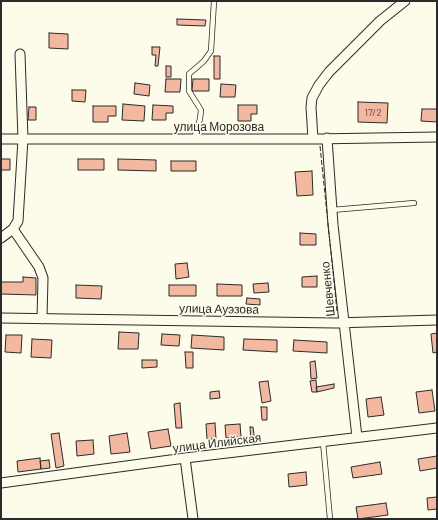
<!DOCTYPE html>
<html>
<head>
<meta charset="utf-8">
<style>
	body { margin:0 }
	#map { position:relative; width:438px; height:520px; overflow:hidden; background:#fdfbea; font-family:Barlow,sans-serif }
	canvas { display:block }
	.frame { position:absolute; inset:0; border:2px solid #2b2b2b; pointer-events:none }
</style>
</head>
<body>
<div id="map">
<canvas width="438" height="520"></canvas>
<div class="frame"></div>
</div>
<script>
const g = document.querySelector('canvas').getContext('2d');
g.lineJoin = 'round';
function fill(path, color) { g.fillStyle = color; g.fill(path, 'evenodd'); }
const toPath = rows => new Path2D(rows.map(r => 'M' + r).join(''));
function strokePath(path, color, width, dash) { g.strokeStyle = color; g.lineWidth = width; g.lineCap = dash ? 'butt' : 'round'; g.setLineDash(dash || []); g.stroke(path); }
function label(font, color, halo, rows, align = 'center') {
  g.font = font + ' Barlow,sans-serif'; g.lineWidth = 3; g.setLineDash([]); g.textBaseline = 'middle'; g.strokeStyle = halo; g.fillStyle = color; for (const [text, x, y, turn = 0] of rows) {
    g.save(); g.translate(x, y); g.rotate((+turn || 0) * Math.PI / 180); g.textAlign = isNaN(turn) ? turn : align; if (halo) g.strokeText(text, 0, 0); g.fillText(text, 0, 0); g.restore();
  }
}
const building = toPath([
	[177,19,206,20,205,26,177,25,177,19],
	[49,33,68,34,68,49,49,48,49,33],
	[152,47,160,47,158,66,155,66,156,55,152,55,152,47],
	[214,56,220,56,220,79,214,79,214,56],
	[166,66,171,66,171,77,166,77,166,66],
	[166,79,181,79,180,92,165,92,166,79],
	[193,79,209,79,209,91,192,91,193,79],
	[135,83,150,85,149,96,134,94,135,83],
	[221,84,236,85,235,97,220,97,221,84],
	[72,90,86,90,85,102,72,101,72,90],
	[358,102,388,103,387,123,358,122,358,102],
	[123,104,145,106,144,121,122,120,123,104],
	[153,105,173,106,173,113,166,113,166,120,152,120,153,105],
	[238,105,257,105,257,114,251,114,251,121,238,121,238,105],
	[93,106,116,106,116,116,108,116,108,122,93,122,93,106],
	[29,107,36,107,36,120,28,120,29,107],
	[422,109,437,109,437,122,421,121,422,109],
	[1,159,10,159,10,170,1,170,1,159],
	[78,159,104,159,104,170,78,170,78,159],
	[118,159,156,160,156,171,118,170,118,159],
	[171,161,196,161,196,171,171,171,171,161],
	[312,171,313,195,297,196,295,172,312,171],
	[300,233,316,234,316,245,300,245,300,233],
	[187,263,189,277,176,279,175,264,187,263],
	[317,276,317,287,302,287,302,277,317,276],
	[23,277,36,278,36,295,1,294,1,282,23,282,23,277],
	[268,283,269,292,254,293,253,284,268,283],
	[217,284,242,285,242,296,217,296,217,284],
	[76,285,102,286,101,299,76,298,76,285],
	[169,285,196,285,196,296,169,296,169,285],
	[247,298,260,299,260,305,246,304,247,298],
	[119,332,139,333,138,349,118,349,119,332],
	[437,333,437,352,433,353,431,334,437,333],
	[162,334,180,335,179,346,161,345,162,334],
	[6,335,22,335,21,353,5,352,6,335],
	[192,335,224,337,224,350,191,348,192,335],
	[32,339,52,340,51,358,31,357,32,339],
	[244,339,277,340,277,352,243,350,244,339],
	[294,340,327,342,327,353,293,351,294,340],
	[185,352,193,352,193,368,186,368,185,352],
	[142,360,157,360,157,367,142,368,142,360],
	[315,361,317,378,311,379,310,362,315,361],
	[316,380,317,392,312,392,310,381,316,380],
	[268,381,271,401,262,403,259,382,268,381],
	[334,384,334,388,317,392,316,387,334,384],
	[432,390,435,411,419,413,416,392,432,390],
	[219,391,220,398,210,399,210,392,219,391],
	[381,397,384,415,368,417,366,399,381,397],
	[180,403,182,428,176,428,174,404,180,403],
	[261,407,267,407,267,420,262,420,261,407],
	[215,423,216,439,207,439,206,424,215,423],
	[240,424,241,437,226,438,225,425,240,424],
	[250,427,253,427,255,443,251,443,250,427],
	[168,429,171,446,151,449,148,432,168,429],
	[59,433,64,466,56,468,51,434,59,433],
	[127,433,130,452,111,454,109,436,127,433],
	[93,440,94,454,77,456,76,441,93,440],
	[437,456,437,468,420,471,418,459,437,456],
	[40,458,41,469,18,472,17,461,40,458],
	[49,460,50,468,41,469,40,461,49,460],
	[380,462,382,474,353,478,351,467,380,462],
	[306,472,307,485,289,487,288,474,306,472],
	[437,497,437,509,428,510,427,498,437,497],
	[386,503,388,515,358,519,356,507,386,503]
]);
fill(building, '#f2b8a0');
strokePath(building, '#2b2b2b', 1);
const lane = toPath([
	[194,139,200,119,201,110,189,91,189,74,204,61,211,51,214,1],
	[332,210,414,203],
	[323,442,330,519]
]);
const street = toPath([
	[327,138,333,225,357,437],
	[1,139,313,139,437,137],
	[313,139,311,107,312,98,319,85,329,72,380,21,405,1],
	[13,229,39,267,43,278,42,319],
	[1,238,13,229,18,221,23,139,20,54],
	[1,318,335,323,437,320],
	[185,458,193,519],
	[1,483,185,458,437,428]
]);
strokePath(lane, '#2b2b2b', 6);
strokePath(street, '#2b2b2b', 11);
strokePath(lane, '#fdfbea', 4.5);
strokePath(street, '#fdfbea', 9);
strokePath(toPath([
	[320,146,337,311]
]), '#2b2b2b', 1, [5, 2]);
label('10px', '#5d4e48', null, [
	["17/2",373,113]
]);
label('12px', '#2b2b2b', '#fdfbea', [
	["улица Морозова",219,127],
	["Шевченко",328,289,-96],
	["улица Ауэзова",219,309,1],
	["улица Илийская",217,443,-7]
]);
</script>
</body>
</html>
